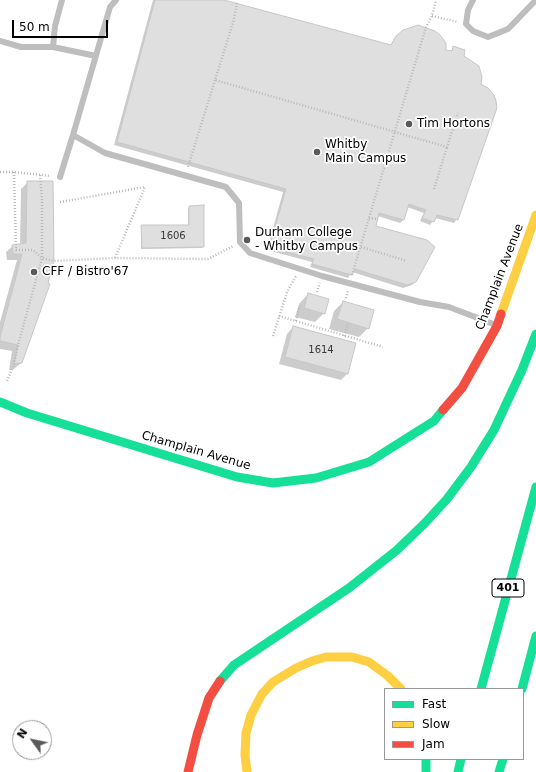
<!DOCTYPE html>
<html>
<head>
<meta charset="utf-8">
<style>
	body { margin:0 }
	#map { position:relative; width:536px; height:772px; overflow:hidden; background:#fff; font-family:"DejaVu Sans",sans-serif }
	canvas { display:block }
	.legend { position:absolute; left:384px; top:688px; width:140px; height:72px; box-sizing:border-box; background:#fff; border:1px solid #999; margin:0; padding:5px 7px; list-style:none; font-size:12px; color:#000 }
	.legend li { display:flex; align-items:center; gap:8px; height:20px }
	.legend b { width:20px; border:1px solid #999 }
	.north { position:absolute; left:12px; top:720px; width:40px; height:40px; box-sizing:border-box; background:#fff; border:1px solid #999; border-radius:50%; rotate:303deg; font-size:11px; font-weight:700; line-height:16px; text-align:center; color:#000 }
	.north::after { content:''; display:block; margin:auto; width:14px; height:18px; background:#595959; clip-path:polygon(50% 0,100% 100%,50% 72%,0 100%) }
	.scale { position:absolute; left:12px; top:20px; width:96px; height:18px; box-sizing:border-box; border:2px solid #000; border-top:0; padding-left:5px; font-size:12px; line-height:14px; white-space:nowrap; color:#000; -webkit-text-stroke:3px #fff; paint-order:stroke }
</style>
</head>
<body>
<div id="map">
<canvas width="536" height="772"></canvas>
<ul class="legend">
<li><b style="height:5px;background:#16e098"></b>Fast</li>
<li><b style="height:5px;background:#ffcf43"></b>Slow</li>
<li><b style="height:5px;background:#f24e42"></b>Jam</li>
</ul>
<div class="north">N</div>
<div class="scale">50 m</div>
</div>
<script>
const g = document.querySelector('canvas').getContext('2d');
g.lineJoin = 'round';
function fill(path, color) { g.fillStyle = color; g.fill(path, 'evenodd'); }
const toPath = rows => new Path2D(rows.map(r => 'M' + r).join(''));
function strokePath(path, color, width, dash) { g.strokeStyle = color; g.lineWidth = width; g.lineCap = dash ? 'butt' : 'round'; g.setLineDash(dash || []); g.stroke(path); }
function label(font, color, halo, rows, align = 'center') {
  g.font = font + ' "DejaVu Sans",sans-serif'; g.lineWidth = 3.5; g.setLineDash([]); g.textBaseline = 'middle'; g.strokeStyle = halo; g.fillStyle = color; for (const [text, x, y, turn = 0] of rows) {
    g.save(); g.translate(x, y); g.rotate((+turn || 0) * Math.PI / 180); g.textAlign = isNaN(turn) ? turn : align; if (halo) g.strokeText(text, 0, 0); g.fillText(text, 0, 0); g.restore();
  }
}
fill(toPath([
	[153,0,219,0,390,46,393,41,403,31,418,26,425,28,440,36,445,51,450,52,454,47,457,219,454,223,435,218,430,225,420,221,424,213,407,207,403,220,400,223,378,216,375,227,415,282,412,285,403,288,352,272,348,278,310,267,312,262,267,250,283,192,114,145],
	[28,182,52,182,21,363,14,369,9,370,12,351,0,349,0,322,17,260,7,260,6,252,13,246,20,245,21,189],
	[190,207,203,247,202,248,141,249,141,227,142,226,188,226,188,208],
	[308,294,324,313,315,322,295,317,299,304],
	[343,302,368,328,359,337,329,329,334,311],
	[293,327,347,374,341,380,279,364,287,334]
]), '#0003');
const building = toPath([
	[155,0,224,0,391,45,396,36,403,30,418,25,435,31,440,35,446,43,446,50,452,51,453,46,465,50,464,56,479,66,482,77,481,84,488,88,494,95,496,101,497,108,458,220,437,215,434,222,422,218,426,210,409,204,404,220,379,213,376,226,427,240,435,247,416,282,407,285,355,269,352,275,312,264,314,259,269,247,286,189,117,142,155,0],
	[27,181,53,181,54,261,48,283,50,284,22,363,14,364,18,345,0,341,0,337,22,254,13,254,12,245,26,243,27,181],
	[204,205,204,247,142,248,141,225,189,225,189,206,204,205],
	[308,293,329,299,325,314,304,308,308,293],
	[343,301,374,310,369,329,337,319,343,301],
	[293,326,356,343,348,374,285,357,293,326]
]);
fill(building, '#dfdfdf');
strokePath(building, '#c7c7c7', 1);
strokePath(toPath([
	[237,3,233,23,215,80,447,147,458,113],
	[432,16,458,22],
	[188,167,215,80],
	[0,172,14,172,51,176],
	[14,172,16,250,33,250,42,258,54,261,115,258,208,259,233,246],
	[434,189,447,147],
	[60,202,145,187,115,258],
	[369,218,378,219],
	[361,247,407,261],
	[352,275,426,27,432,16,436,0],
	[317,292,320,283],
	[346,298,348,291],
	[279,316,383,347],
	[296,321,300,306],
	[273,336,287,292,296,276],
	[344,336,348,324],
	[7,381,14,364,18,345,42,258,42,201,40,174]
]), '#b9b9b9', 2.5, [1, 2]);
strokePath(toPath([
	[116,0,110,7,73,135,105,153,226,187,239,203,240,242,250,253,322,276,420,302,449,307,496,325],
	[473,0,468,10,466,24,473,31,488,37,508,29,536,0],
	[0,41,21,47,53,47,55,26,62,0],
	[53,47,96,56],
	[60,177,73,135]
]), '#bebebe', 6);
strokePath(toPath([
	[0,402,27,413,237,477,273,483,316,478,369,462,434,421,443,410],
	[220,681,234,665,349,588,397,550,425,523,447,499,471,467,494,430,522,370,536,334],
	[481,689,536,487],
	[522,689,536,636],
	[426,759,426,772],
	[458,772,461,759],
	[499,772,503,759]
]), '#16e098', 9);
strokePath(toPath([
	[501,314,536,215],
	[247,772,245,755,246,733,251,715,262,694,273,682,296,668,312,661,326,657,352,657,369,662,388,676,401,689]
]), '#ffcf43', 9);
strokePath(toPath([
	[443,410,462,388,497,326,501,314],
	[188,772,197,735,209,698,220,681]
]), '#f24e42', 9);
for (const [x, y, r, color] of [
	[409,124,4,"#595959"],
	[317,152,4,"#595959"],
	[247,240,4,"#595959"],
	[34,272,4,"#595959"]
]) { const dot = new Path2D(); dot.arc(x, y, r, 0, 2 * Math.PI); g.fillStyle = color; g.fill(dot); strokePath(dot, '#fff', 1.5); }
label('10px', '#383838', null, [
	["1606",173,236],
	["1614",321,350]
]);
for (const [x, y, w] of [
	[508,588,32]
]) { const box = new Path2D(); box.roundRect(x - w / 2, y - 9, w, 18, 3); g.fillStyle = '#fff'; g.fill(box); strokePath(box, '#000', 1); }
label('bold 11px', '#000', null, [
	["401",508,588]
]);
label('12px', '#000', '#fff', [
	["Tim Hortons",417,124],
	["Whitby",325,145],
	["Main Campus",325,159],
	["Durham College",255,233],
	["- Whitby Campus",255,247],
	["CFF / Bistro'67",42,272]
], 'left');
label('12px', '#000', '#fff', [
	["Champlain Avenue",500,277,-69],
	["Champlain Avenue",196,451,16]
]);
</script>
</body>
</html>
